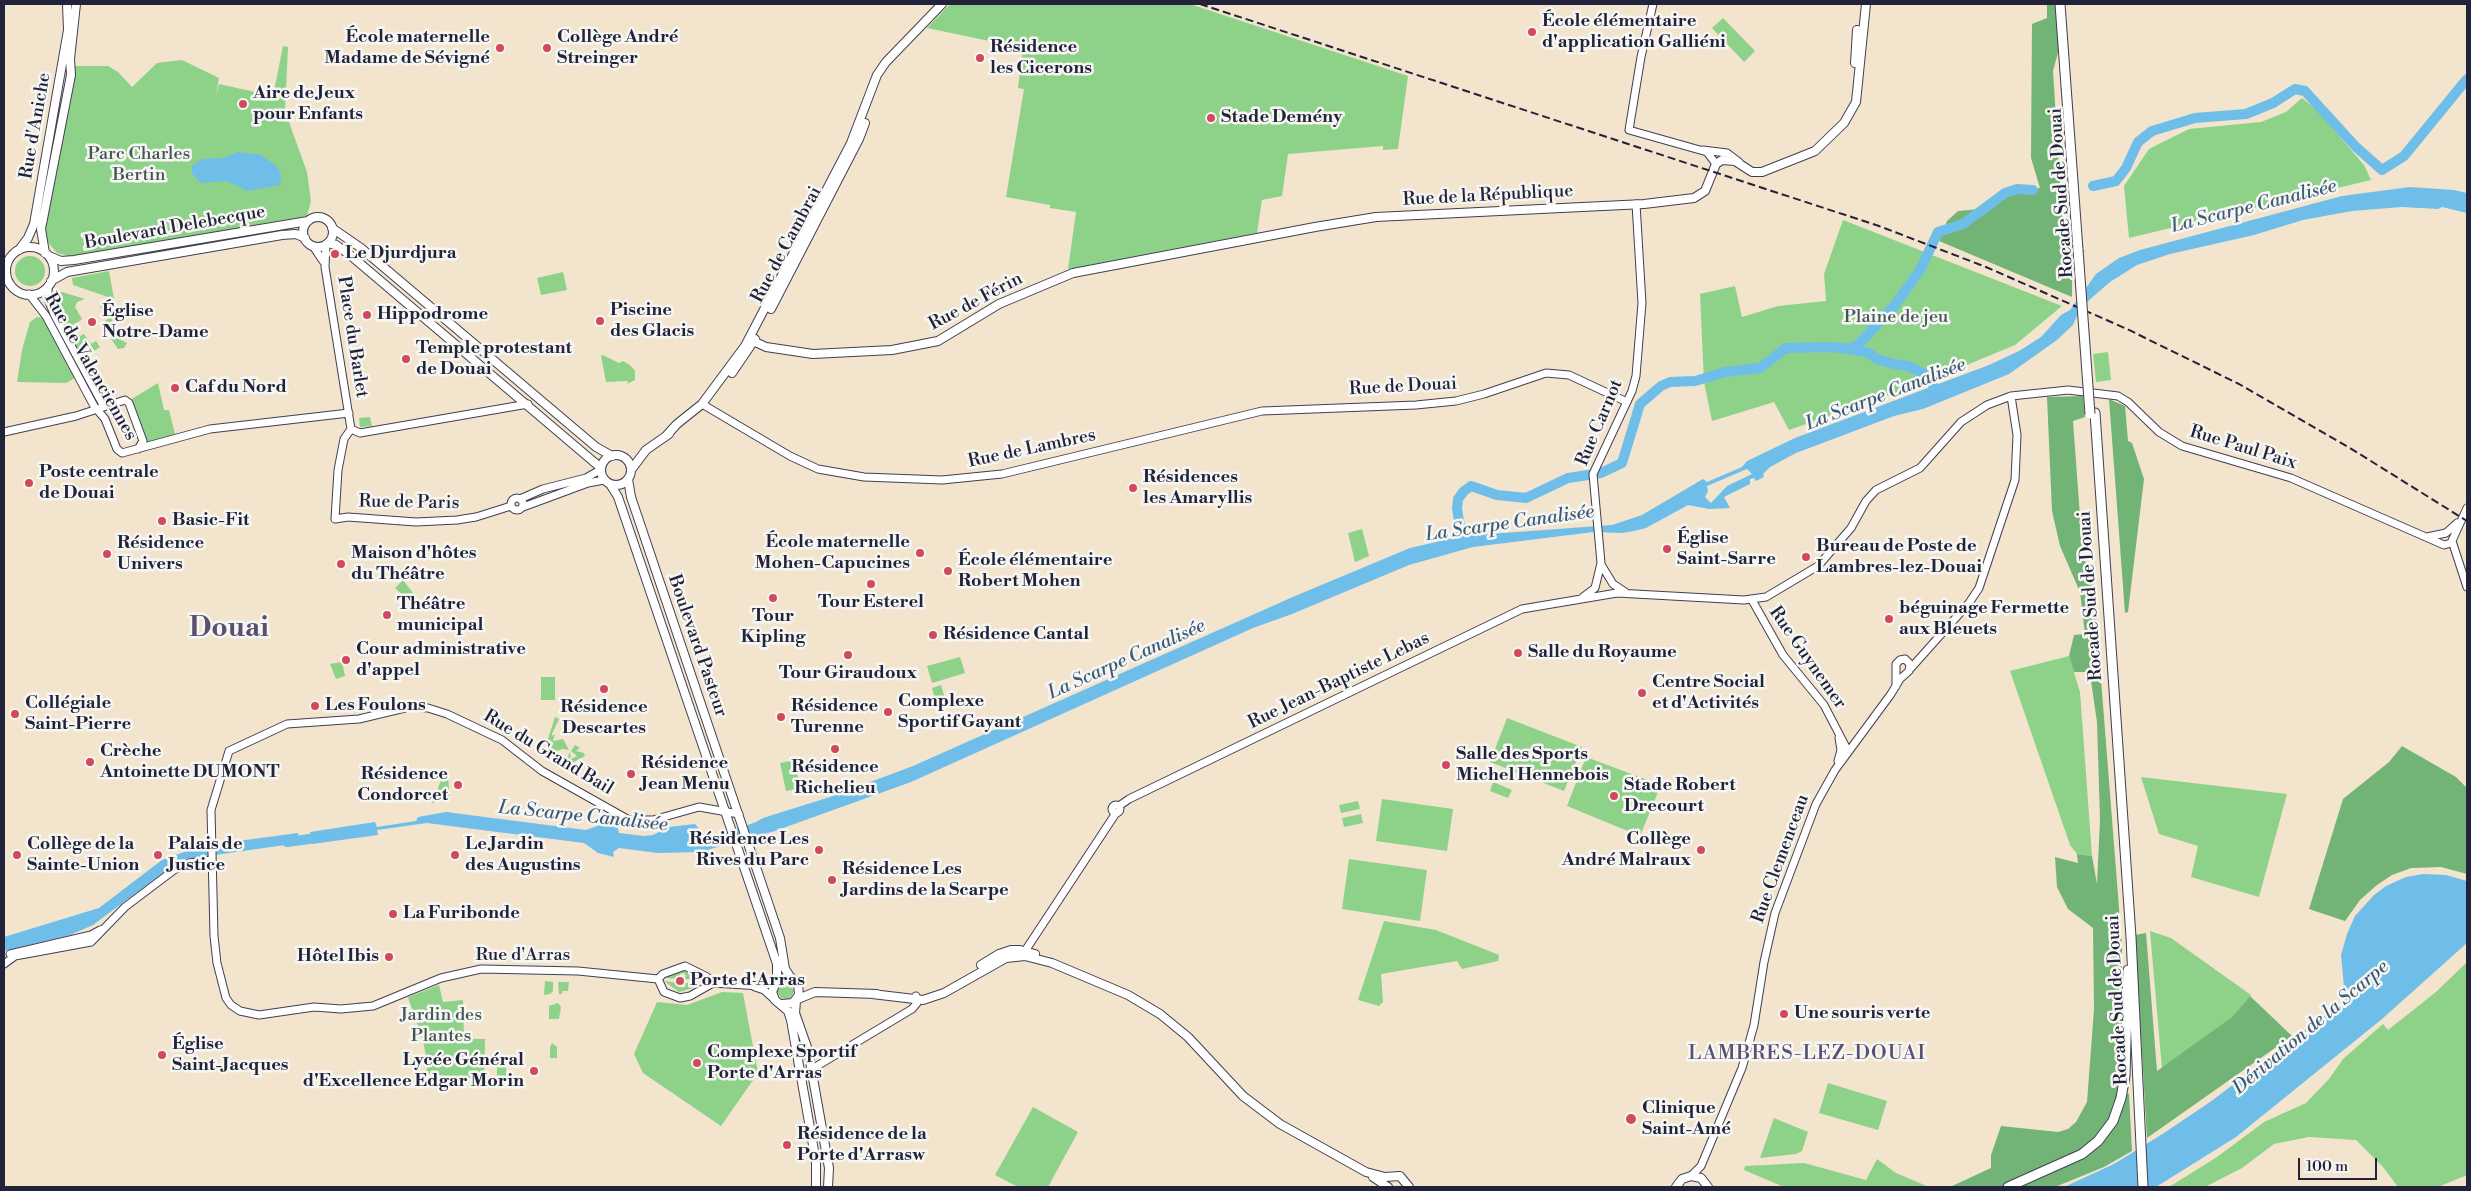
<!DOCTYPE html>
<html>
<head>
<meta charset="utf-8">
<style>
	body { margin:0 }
	#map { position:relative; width:2471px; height:1191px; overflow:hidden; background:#f3e4ce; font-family:"Libre Bodoni",serif }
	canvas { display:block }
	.frame { position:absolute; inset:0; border:5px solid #22223b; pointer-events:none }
	.scale { position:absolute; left:2298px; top:1158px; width:79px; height:22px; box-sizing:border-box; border:2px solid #22223b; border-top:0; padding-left:6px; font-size:15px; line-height:18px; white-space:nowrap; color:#22223b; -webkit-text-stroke:4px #f6f6f2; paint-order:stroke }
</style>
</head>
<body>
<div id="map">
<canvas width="2471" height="1191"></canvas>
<div class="frame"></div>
<div class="scale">100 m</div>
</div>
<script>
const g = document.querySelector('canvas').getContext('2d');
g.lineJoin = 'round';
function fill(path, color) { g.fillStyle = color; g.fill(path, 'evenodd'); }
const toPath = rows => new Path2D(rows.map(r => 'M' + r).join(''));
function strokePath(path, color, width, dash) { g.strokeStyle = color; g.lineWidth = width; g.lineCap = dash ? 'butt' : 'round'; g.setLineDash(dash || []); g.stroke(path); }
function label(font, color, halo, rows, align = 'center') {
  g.font = font + ' "Libre Bodoni",serif'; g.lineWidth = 5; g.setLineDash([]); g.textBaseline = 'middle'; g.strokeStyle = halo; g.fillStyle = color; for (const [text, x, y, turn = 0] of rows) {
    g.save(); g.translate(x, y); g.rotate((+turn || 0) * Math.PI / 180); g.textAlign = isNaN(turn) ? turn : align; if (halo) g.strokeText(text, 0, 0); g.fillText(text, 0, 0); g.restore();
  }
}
fill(toPath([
	[950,4,1190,4,1408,76,1398,149,1383,150,1383,146,1288,154,1282,196,1262,200,1257,233,1068,269,1076,212,1050,208,1050,205,1006,197,1024,89,1018,88,1023,48,927,28],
	[1723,18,1755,51,1744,62,1712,28],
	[283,46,288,47,285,111,307,172,311,201,307,216,72,257,57,253,45,239,45,228,75,66,108,66,118,72,132,87,157,63,182,60,219,78,216,96,219,84,273,96],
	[2302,98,2316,109,2364,165,2371,180,2129,238,2124,186,2149,149,2189,129,2261,122,2286,112],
	[1843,220,2062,306,2015,345,1921,384,1789,430,1774,402,1712,421,1704,382,1700,294,1735,286,1742,317,1778,306,1826,301,1824,274],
	'15 271a15 15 0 1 1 30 0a15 15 0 1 1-30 0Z',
	[109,271,114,299,73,285,72,278],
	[563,272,567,290,541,295,537,278],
	[62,292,85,299,77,302,75,307,82,319,67,331,52,300,56,295],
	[101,304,113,310,114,315,110,328,105,321,109,318,100,307],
	[37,317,44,318,75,378,66,383,17,382,22,350,30,322],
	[79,334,80,336,84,334,91,344,96,341,100,347,89,354,80,353,71,338],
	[119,334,121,340,127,343,124,348,118,349,111,339],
	[2108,352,2111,380,2096,382,2093,354],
	[603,355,619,363,623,361,630,365,635,371,635,380,627,384,628,381,606,382,601,356],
	[158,383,164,410,169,410,175,434,146,442,130,400],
	[370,417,372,426,360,427,359,418],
	[1362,529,1369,556,1355,562,1348,533],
	[403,580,413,593,406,598,395,588],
	[2069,656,2080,692,2092,856,2077,854,2070,845,2010,671],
	[960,657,965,673,932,683,927,666],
	[342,662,345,676,336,679,330,664],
	[541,677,555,677,555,700,541,700],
	[941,685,946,702,936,704,932,688],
	[555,717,559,719,552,734,552,736,555,734,553,741,563,739,569,750,562,749,555,752,557,758,547,755,548,745,545,748],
	[1507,718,1582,747,1564,791,1490,762],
	[575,745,580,748,576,751,584,753,585,756,572,763,568,760,569,752,571,756,569,760,577,756,571,751],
	[1586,757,1661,785,1640,836,1567,806],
	[795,760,800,788,786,791,780,763],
	[446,777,448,777,450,799,432,803,442,778],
	[2141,777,2287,794,2259,897,2191,877,2198,846,2159,834],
	[1493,782,1512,790,1508,798,1490,791],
	[1382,799,1453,809,1447,851,1376,841],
	[1358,801,1360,809,1341,813,1339,805],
	[1361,814,1363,823,1344,827,1342,818],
	[1349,859,1427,870,1420,921,1342,909],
	[1384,921,1436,930,1499,955,1498,961,1462,969,1457,961,1381,974,1383,1002,1379,1006,1358,1000],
	[2150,931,2171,938,2251,995,2232,1017,2162,1069],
	[2467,962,2467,1175,2438,1187,2398,1187,2383,1167,2356,1140,2309,1137,2274,1144,2242,1168,2205,1187,2169,1187,2217,1157,2264,1122,2306,1103,2329,1079,2343,1059,2383,1024,2388,1030,2436,992],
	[683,969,696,976,698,980,684,979,686,976,684,973,680,974,680,979,665,978],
	[545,981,553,982,553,991,550,994,544,995],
	[664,981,679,983,682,988,686,986,684,983,698,983,693,988,679,992],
	[558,982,569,982,568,991,562,991,562,994,559,994],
	[784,983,794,990,792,996,788,999,781,998,777,992,779,986],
	[439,985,443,1002,463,1000,464,1039,485,1039,484,1079,425,1074,428,1065,423,1041,408,997],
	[722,992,743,993,758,1073,721,1126,643,1073,634,1054,657,1002,687,1005],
	[558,1003,561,1007,559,1019,549,1019,549,1006],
	[552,1043,557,1047,557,1058,550,1058,550,1047],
	[497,1066,506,1066,506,1080,497,1080],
	[1828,1083,1887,1101,1878,1130,1819,1113],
	[1033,1107,1078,1132,1048,1187,1018,1187,995,1175],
	[1774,1118,1808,1132,1802,1151,1796,1154,1760,1158],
	[1877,1159,1896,1173,1929,1187,1784,1187,1744,1170,1745,1166,1804,1163,1866,1180]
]), '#8ed28a');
fill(toPath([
	[2047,4,2056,4,2059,49,2053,71,2063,228,2068,245,2072,248,2072,297,1939,241,1947,221,1958,211,1980,209,2003,191,2040,188,2031,158,2032,24,2047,18],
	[2083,396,2085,417,2073,421,2083,557,2093,578,2122,946,2122,1042,2117,1089,2129,1094,2132,1151,2104,1167,2055,1187,1950,1187,1991,1168,1991,1155,2001,1126,2058,1132,2068,1129,2076,1122,2087,1102,2094,1009,2093,928,2068,909,2057,887,2055,857,2078,863,2077,854,2092,856,2097,884,2100,819,2097,722,2090,674,2086,672,2074,672,2069,656,2074,635,2085,634,2080,592,2060,546,2052,511,2047,397],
	[2109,399,2125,406,2128,441,2132,443,2144,479,2128,612,2125,613],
	[2402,746,2456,777,2467,788,2467,874,2441,867,2411,868,2392,875,2377,885,2360,900,2345,921,2309,909,2343,799,2389,762],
	[2146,933,2157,1071,2232,1017,2250,996,2292,1036,2147,1138,2135,935]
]), '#72b476');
fill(toPath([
	[238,152,261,155,271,162,279,169,281,177,280,185,248,191,227,181,200,183,192,173,192,166,202,159,224,158],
	[2410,187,2454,190,2467,193,2467,213,2442,207,2438,209,2402,207,2352,211,2303,220,2254,235,2170,254,2137,265,2110,282,2087,302,2079,311,2073,325,2057,340,2009,374,1923,409,1894,416,1796,453,1770,467,1763,474,1764,477,1756,481,1754,478,1750,479,1750,484,1724,497,1730,508,1709,509,1688,505,1646,528,1634,531,1622,533,1594,532,1473,547,1409,565,1292,614,1253,628,911,782,772,832,753,836,701,852,658,853,619,848,613,852,614,857,598,853,584,843,427,823,377,830,378,835,312,844,310,832,375,822,377,827,416,821,418,817,446,812,586,830,603,824,617,825,619,833,644,836,653,835,669,827,695,824,703,834,717,836,756,822,763,818,830,797,913,766,1295,596,1410,548,1462,536,1612,525,1642,515,1703,479,1707,482,1742,467,1747,461,1795,438,1989,365,2019,351,2041,337,2061,315,2070,310,2096,274,2119,258,2140,250,2342,196],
	[1747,469,1752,474,1727,486,1711,503,1705,497,1708,491,1707,486],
	[298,833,299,843,180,860,93,925,70,935,4,951,4,937,99,908,162,860,170,857,201,846],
	[2423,874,2446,875,2467,881,2467,943,2382,1019,2236,1137,2156,1187,2064,1187,2114,1164,2164,1133,2210,1102,2340,1004,2345,997,2341,955,2347,934,2355,916,2374,895,2386,886,2406,877]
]), '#6ebee9');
strokePath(toPath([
	[2093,186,2116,181,2126,168,2138,142,2152,131,2195,118,2246,114,2273,103,2295,89,2305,91,2356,147,2382,170,2404,156,2467,79],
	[1849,349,1859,344,1895,305,1920,270,1938,232,1963,224,2005,193,2017,189,2033,190],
	[1463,544,1457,509,1458,499,1464,491,1471,486,1497,495,1526,498,1568,478,1601,473,1622,463,1640,404,1661,386,1670,382,1695,381,1725,372,1760,368,1786,348,1830,347,1849,349,1869,353,1877,359,1894,364,1908,366,1929,376,1937,395],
	[287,842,324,837]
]), '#6ebee9', 10);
const tertiary = toPath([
	[1653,4,1641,57,1629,130,1707,152,1716,164],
	[1703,150,1727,153,1739,162],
	[326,244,325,267,351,429],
	[313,246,323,261],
	[48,286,48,299,54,314,102,403,110,406],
	[29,294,46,316,94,406,105,419,117,449,122,453,210,429,349,413],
	[702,404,790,456,818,469,864,477,942,480,1002,474,1262,411,1416,405,1456,401,1484,394,1546,373,1569,375,1627,402],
	[351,429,344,439,338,470,335,519,348,517,416,522,457,520,476,517,511,506],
	[351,429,360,433,528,404],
	[4,432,76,416,125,400,129,403,143,441,138,449],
	'511 504a6 6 0 1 1 12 0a6 6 0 1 1-12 0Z',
	[520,499,543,489,586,478,600,470],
	[523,507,588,483,604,480],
	[2427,537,2446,533,2457,523],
	[2452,541,2467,587],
	[1602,566,1613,584,1625,592],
	[1583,597,1595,588,1601,563,1593,474,1632,391,1636,376,1642,303,1636,204],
	[1752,600,1783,655,1824,705,1848,751],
	[1911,668,1969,603,1979,588,2015,480,2017,435,2011,396],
	[1838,761,1841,750,1839,738],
	'1112 809a4 4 0 1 1 8 0a4 4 0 1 1-8 0Z',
	[1119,806,1129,799,1522,609,1617,593,1744,600,1766,597,1818,566,1851,528,1866,501,1876,490,1920,468,1961,422,1987,405,2011,396,2068,390,2118,396,2128,402,2159,432,2182,446,2291,478,2444,545,2451,543,2467,508],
	[10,954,91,935,100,930],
	[1025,956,1027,948,1116,813],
	[4,964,15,956,91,942,125,907,174,870,189,863,212,860],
	[658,979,578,971,481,969,441,978,373,1006,341,1009,314,1007,259,1015,240,1011,231,1005,226,998,217,963,214,936,211,810,229,751,287,724,359,719,409,707,428,708,447,714,502,740,542,771,629,820,653,820,699,807,739,814],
	[658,979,664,992,680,998,690,996,713,983,761,986,774,983],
	[658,979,663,974,685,966,707,977,713,983],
	[755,987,764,990,775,1000],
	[812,1069,912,1009,917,1003,916,996],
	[1691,1176,1701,1166,1742,1068,1754,1025,1764,962,1775,913,1816,804,1835,770,1891,694,1900,679,1909,671,1910,664,1905,659,1900,660,1896,664,1896,686]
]);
const secondary = toPath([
	[1855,63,1857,30],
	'303 232a15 15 0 1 1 30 0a15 15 0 1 1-30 0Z',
	[332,228,361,248,596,447,612,456],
	[328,243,336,245,350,255,601,468],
	'6 271a24 24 0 1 1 48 0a24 24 0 1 1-48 0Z',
	[19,250,28,238,34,224,68,30,67,4],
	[45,253,41,229,71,75,70,59,76,4],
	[49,256,61,261,74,260,308,221],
	[51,281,67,272,282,235,296,234,305,238],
	[771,309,859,139,865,123],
	[749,339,766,347,813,354,892,350,938,341,999,304,1073,273,1315,227,1376,217,1644,204,1694,198,1705,191,1716,164,1722,160,1735,161,1752,172,1762,172,1815,151,1844,123,1856,102,1866,4],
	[732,373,755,339],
	[666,436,677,424,702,404,745,346,851,143,877,75,886,62,942,4],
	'601 470a15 15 0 1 1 30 0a15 15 0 1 1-30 0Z',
	[631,470,646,450,669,434],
	[628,479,631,497,780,938,785,969,791,978],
	[610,484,618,497,777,964,777,980],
	[981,965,999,954,1011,950,1020,950,1035,954],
	[872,994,923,1000,944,993,1006,958,1025,956,1052,963,1128,995,1160,1014,1188,1037,1243,1096,1280,1124,1366,1172,1385,1177,1400,1176,1409,1187],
	[798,999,815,992,877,994],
	[796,1001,795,1013,808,1050,829,1168,828,1187],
	[782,1004,793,1003,799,995,798,984,790,977,777,980,772,992,775,1000,788,1011,791,1020,816,1162,816,1187],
	[1373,1177,1388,1187],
	[1676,1187,1682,1179,1691,1176,1701,1178,1708,1187]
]);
const trunk = toPath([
	[2060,4,2078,250],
	[2095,413,2131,937,2143,1187],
	[2008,1187,2082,1154,2098,1141,2113,1121,2121,1098,2125,1076,2128,970]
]);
strokePath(tertiary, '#413f51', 9);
strokePath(secondary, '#413f51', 10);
strokePath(trunk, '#413f51', 11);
strokePath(tertiary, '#fff', 7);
strokePath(secondary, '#fff', 8);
strokePath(trunk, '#fff', 9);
strokePath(toPath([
	[1200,4,1879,226,1986,267,2127,329,2239,384,2350,448,2467,521]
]), '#22223b', 2, [8, 4]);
const trunkBridge = toPath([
	[2078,250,2090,414]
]);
strokePath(trunkBridge, '#413f51', 11, []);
strokePath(trunkBridge, '#fff', 9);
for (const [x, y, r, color] of [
	[1532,32,5,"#d1495b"],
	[500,48,5,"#d1495b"],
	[547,48,5,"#d1495b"],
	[980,58,5,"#d1495b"],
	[243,104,5,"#d1495b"],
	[1211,118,5,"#d1495b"],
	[335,254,5,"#d1495b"],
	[367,315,5,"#d1495b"],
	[600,321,5,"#d1495b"],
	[92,322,5,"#d1495b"],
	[406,359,5,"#d1495b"],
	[175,388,5,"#d1495b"],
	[29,483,5,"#d1495b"],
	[1133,488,5,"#d1495b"],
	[162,521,5,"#d1495b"],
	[1667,549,5,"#d1495b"],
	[920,553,5,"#d1495b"],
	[107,554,5,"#d1495b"],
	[1806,557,5,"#d1495b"],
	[341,564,5,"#d1495b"],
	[948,571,5,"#d1495b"],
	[871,584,5,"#d1495b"],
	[773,598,5,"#d1495b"],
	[387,615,5,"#d1495b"],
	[1889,619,5,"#d1495b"],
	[933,635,5,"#d1495b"],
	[1518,653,5,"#d1495b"],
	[848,655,5,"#d1495b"],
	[346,660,5,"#d1495b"],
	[604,689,5,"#d1495b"],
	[1642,693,5,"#d1495b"],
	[315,706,5,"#d1495b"],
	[888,712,5,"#d1495b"],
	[15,714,5,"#d1495b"],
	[781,717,5,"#d1495b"],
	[835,749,5,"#d1495b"],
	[90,762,5,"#d1495b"],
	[1446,765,5,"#d1495b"],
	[631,774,5,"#d1495b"],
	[458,785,5,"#d1495b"],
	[1614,796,5,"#d1495b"],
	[819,850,5,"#d1495b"],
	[1701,850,5,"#d1495b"],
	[17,855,5,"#d1495b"],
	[158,855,5,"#d1495b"],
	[455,855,5,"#d1495b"],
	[832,880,5,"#d1495b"],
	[393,914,5,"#d1495b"],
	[389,957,5,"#d1495b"],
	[680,981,5,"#d1495b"],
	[1784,1014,5,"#d1495b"],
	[162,1055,5,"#d1495b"],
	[697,1063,5,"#d1495b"],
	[534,1071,5,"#d1495b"],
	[1631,1119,6,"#d1495b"],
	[787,1145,5,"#d1495b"]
]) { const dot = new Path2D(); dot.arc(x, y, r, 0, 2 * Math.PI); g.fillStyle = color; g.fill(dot); strokePath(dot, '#f6f6f2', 2); }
label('bold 18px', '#22223b', '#f6f6f2', [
	["École élémentaire",1542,22],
	["d'application Galliéni",1542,43],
	["École maternelle",490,38,"right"],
	["Madame de Sévigné",490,59,"right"],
	["Collège André",557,38],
	["Streinger",557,59],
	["Résidence",990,48],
	["les Cicerons",990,69],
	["Aire de Jeux",253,94],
	["pour Enfants",253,115],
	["Stade Demény",1221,118],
	["Le Djurdjura",345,254],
	["Piscine",610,311],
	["des Glacis",610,332],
	["Église",102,312],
	["Notre-Dame",102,333],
	["Hippodrome",377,315],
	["Temple protestant",416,349],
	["de Douai",416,370],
	["Caf du Nord",185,388],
	["Poste centrale",39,473],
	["de Douai",39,494],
	["Résidences",1143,478],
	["les Amaryllis",1143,499],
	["Basic-Fit",172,521],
	["Église",1677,539],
	["Saint-Sarre",1677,560],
	["École maternelle",910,543,"right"],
	["Mohen-Capucines",910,564,"right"],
	["Résidence",117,544],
	["Univers",117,565],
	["Bureau de Poste de",1816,547],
	["Lambres-lez-Douai",1816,568],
	["Maison d'hôtes",351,554],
	["du Théâtre",351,575],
	["École élémentaire",958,561],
	["Robert Mohen",958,582],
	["Tour Esterel",871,603,"center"],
	["Théâtre",397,605],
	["municipal",397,626],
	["béguinage Fermette",1899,609],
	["aux Bleuets",1899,630],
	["Tour",773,617,"center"],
	["Kipling",773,638,"center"],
	["Résidence Cantal",943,635],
	["Cour administrative",356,650],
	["d'appel",356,671],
	["Salle du Royaume",1528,653],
	["Tour Giraudoux",848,674,"center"],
	["Centre Social",1652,683],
	["et d'Activités",1652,704],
	["Complexe",898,702],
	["Sportif Gayant",898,723],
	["Collégiale",25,704],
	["Saint-Pierre",25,725],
	["Les Foulons",325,706],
	["Résidence",791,707],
	["Turenne",791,728],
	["Résidence",604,708,"center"],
	["Descartes",604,729,"center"],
	["Crèche",100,752],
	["Antoinette DUMONT",100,773],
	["Salle des Sports",1456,755],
	["Michel Hennebois",1456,776],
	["Résidence",641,764],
	["Jean Menu",641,785],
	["Résidence",835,768,"center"],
	["Richelieu",835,789,"center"],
	["Résidence",448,775,"right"],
	["Condorcet",448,796,"right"],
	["Stade Robert",1624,786],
	["Drecourt",1624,807],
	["Résidence Les",809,840,"right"],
	["Rives du Parc",809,861,"right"],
	["Collège",1691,840,"right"],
	["André Malraux",1691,861,"right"],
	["Collège de la",27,845],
	["Sainte-Union",27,866],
	["Palais de",168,845],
	["Justice",168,866],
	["Le Jardin",465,845],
	["des Augustins",465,866],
	["Résidence Les",842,870],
	["Jardins de la Scarpe",842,891],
	["La Furibonde",403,914],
	["Hôtel Ibis",379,957,"right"],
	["Porte d'Arras",690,981],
	["Une souris verte",1794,1014],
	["Église",172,1045],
	["Saint-Jacques",172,1066],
	["Complexe Sportif",707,1053],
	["Porte d'Arras",707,1074],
	["Lycée Général",524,1061,"right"],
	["d'Excellence Edgar Morin",524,1082,"right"],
	["Clinique",1642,1109],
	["Saint-Amé",1642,1130],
	["Résidence de la",797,1135],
	["Porte d'Arrasw",797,1156]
], 'left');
label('18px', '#22223b', '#f6f6f2', [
	["Rue d'Aniche",36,126,-80],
	["Rocade Sud de Douai",2062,193,-94],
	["Rue de la République",1488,196,-3],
	["Boulevard Delebecque",175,228,-10],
	["Rue de Cambrai",787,245,-62],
	["Rue de Férin",976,302,-28],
	["Place du Barlet",352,337,81],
	["Rue de Valenciennes",90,367,60],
	["Rue de Douai",1403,387,-3],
	["Rue Carnot",1600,423,-67],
	["Rue Paul Paix",2243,448,17],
	["Rue de Lambres",1032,449,-12],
	["Rue de Paris",409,503,1],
	["Rocade Sud de Douai",2091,596,-94],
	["Boulevard Pasteur",697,646,71],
	["Rue Guynemer",1807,658,55],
	["Rue Jean-Baptiste Lebas",1339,681,-26],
	["Rue du Grand Bail",548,753,31],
	["Rue Clemenceau",1781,859,-70],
	["Rue d'Arras",523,956],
	["Rocade Sud de Douai",2118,1000,-93]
]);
label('18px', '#425753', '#f6f6f2', [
	["Parc Charles",139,155],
	["Bertin",139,176],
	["Plaine de jeu",1896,318],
	["Jardin des",441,1016],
	["Plantes",441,1037]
]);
label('italic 19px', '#3d5978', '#f6f6f2', [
	["La Scarpe Canalisée",2254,207,-14],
	["La Scarpe Canalisée",1886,395,-21],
	["La Scarpe Canalisée",1510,524,-8],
	["La Scarpe Canalisée",1127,660,-24],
	["La Scarpe Canalisée",583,817,6],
	["Dérivation de la Scarpe",2311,1028,-40]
]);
g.letterSpacing = '1px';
label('20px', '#5a4e72', '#f6f6f2', [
	["LAMBRES-LEZ-DOUAI",1807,1054]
]);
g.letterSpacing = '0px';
label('bold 28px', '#5a4e72', '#f6f6f2', [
	["Douai",229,629]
]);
</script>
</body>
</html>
